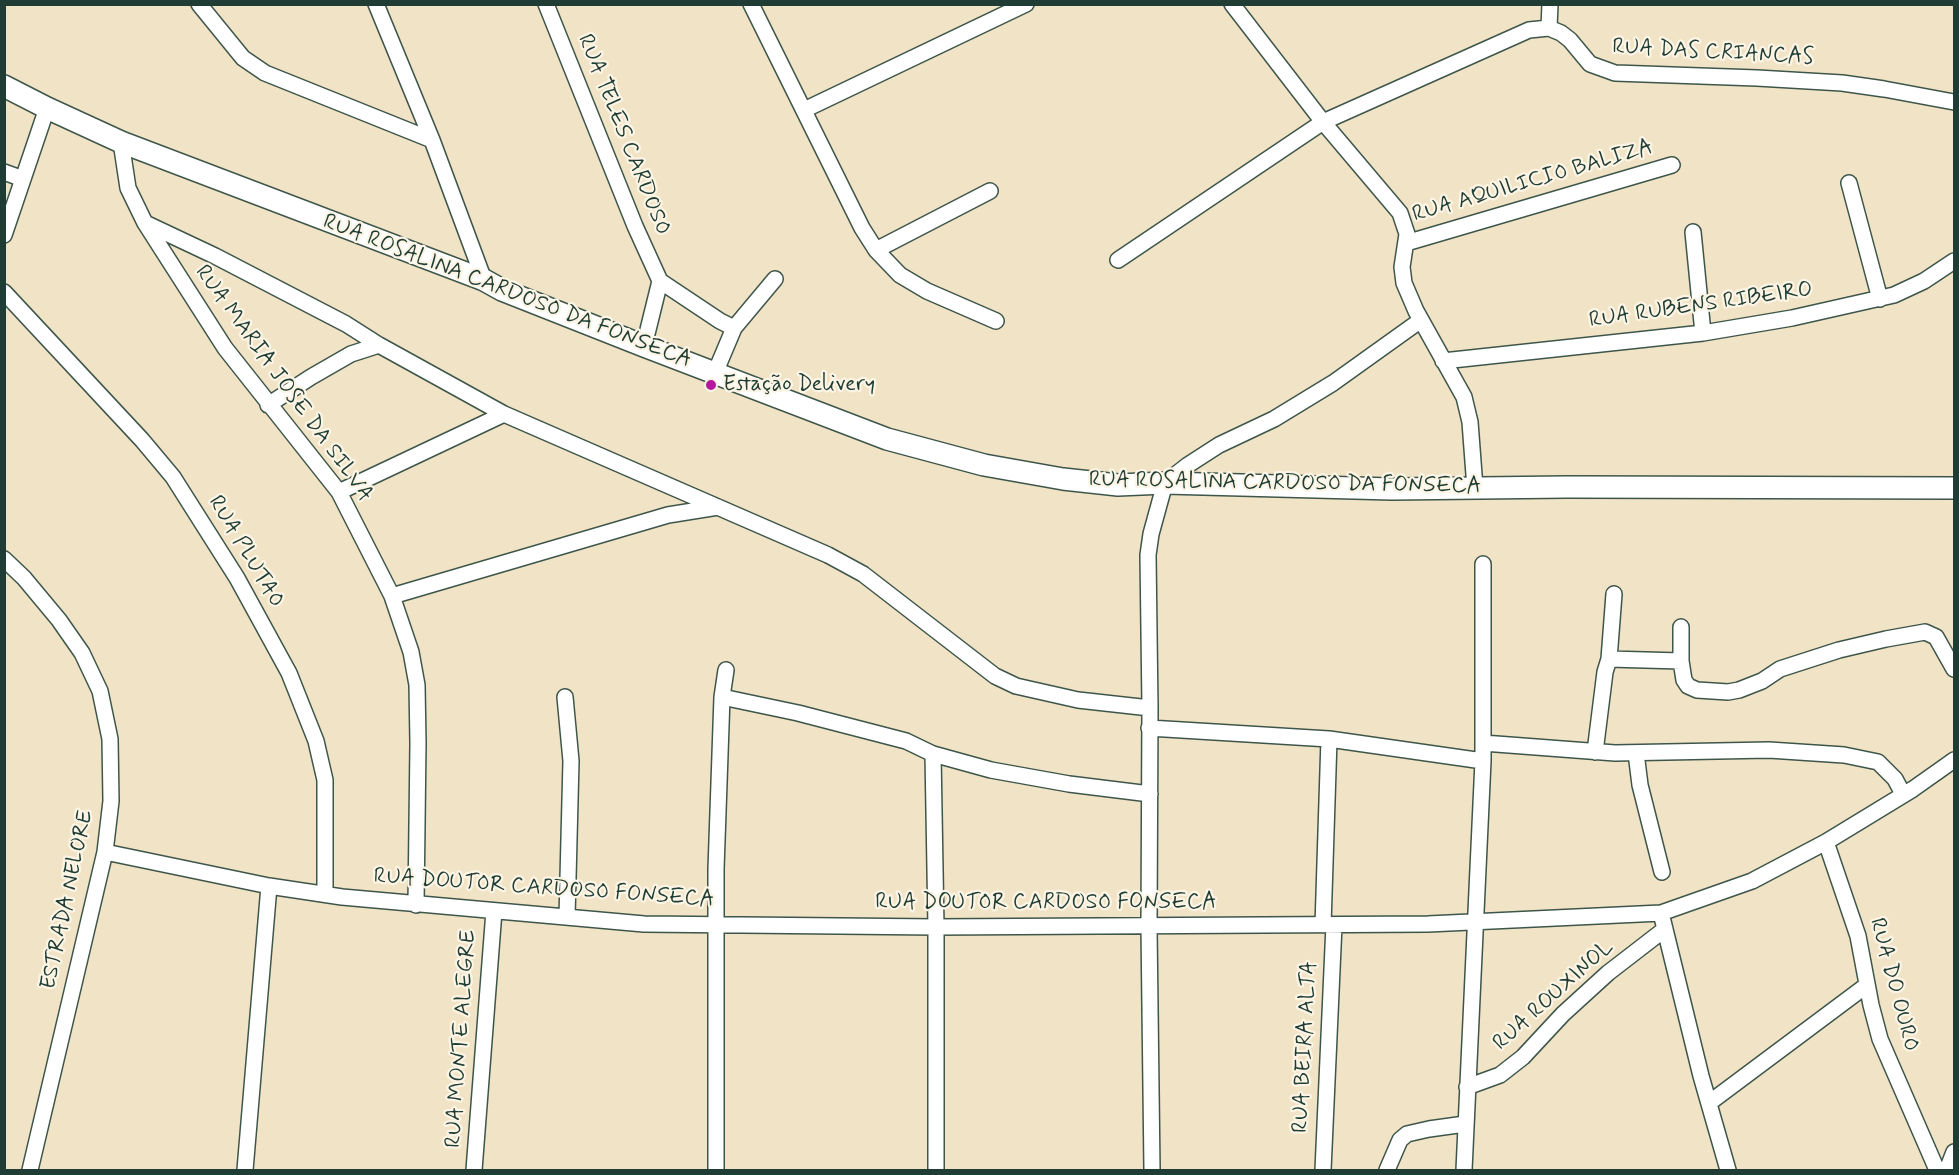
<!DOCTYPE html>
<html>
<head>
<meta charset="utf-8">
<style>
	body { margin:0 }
	#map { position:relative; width:1959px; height:1175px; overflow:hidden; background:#f1e3c6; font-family:Mynerve,sans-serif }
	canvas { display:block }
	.frame { position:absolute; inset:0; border:6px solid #1f3d34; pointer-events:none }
</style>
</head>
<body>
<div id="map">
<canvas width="1959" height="1175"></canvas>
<div class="frame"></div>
</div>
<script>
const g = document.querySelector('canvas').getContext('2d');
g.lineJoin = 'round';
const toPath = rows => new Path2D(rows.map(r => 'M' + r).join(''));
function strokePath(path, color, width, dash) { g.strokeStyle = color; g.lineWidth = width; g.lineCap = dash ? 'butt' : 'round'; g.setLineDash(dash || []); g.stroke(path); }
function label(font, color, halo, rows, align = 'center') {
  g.font = font + ' Mynerve,sans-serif'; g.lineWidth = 4.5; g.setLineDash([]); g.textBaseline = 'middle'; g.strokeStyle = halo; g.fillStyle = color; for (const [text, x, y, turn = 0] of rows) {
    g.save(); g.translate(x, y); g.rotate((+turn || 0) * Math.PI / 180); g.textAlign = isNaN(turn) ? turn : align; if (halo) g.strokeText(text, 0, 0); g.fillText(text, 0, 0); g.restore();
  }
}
const street = toPath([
	[199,4,243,58,265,73,432,140],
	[376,4,432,140,484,280],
	[546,4,635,226,660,281],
	[751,4,862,228,876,250,900,275,927,291,996,321],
	[1232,4,1323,122,1400,213,1407,234,1402,267,1404,283,1416,311,1464,397,1470,422,1475,488],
	[1549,28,1550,4],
	[804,110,1026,4],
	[121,142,128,188,145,223,225,348,339,492,392,596,411,652,417,685,418,743,416,905],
	[4,172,23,179],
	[1849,183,1880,299],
	[145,223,215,256,346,324,379,345],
	[1693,232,1703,333],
	[4,235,47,108],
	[1406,243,1672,165],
	[876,250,990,191],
	[1118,260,1323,122,1529,30,1549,28,1561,33,1570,40,1590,64,1615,73,1757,78,1842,83,1884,89,1954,102],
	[4,292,142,440,173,477,237,578,289,673,316,741,325,780,325,893],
	[644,346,660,281,720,321,734,328],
	[1443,361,1703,333,1792,318,1894,295,1924,281,1954,261],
	[715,373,734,328,775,279],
	[268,405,311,377,351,354,379,345,504,414,828,555,863,574,995,676,1016,686,1078,700,1150,708],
	[339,492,504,414],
	[4,559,24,578,59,620,82,653,100,691,110,739,111,801,105,852,30,1170],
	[392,596,668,515,718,507],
	[1681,627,1681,661,1684,680,1688,686,1697,690,1728,692,1739,690,1762,681,1780,669,1839,650,1886,639,1925,632,1936,637,1954,669],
	[1609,659,1681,661],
	[565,697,571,761,567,917],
	[722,697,798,713,906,741,933,754,991,770,1069,784,1150,794],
	[1149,728,1329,739,1483,761],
	[1483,743,1615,753,1769,750,1844,755,1878,762,1895,779,1903,794],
	[1595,752,1605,672,1609,659,1614,594],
	[1636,753,1640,785,1662,872],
	[933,754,936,927,936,1170],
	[1826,842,1858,936,1871,1005,1880,1039,1937,1170],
	[105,852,269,886,342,897,644,924,936,927,1428,924,1661,913,1752,881,1826,842,1913,789,1954,760],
	[1661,913,1701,1076,1728,1170],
	[1323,925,1329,739],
	[1467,1087,1500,1075,1523,1057,1563,1014,1608,973,1665,929],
	[1709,1103,1867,985],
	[245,1170,269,886],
	[474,1170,494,911],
	[716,1170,716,869,722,697,726,670],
	[1152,1170,1149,927,1150,708,1148,555,1151,534,1165,483,1188,465,1219,445,1274,419,1333,383,1421,320],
	[1323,1170,1334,925],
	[1387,1170,1400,1140,1407,1134,1429,1129,1465,1124],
	[1464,1170,1483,761,1483,564],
	[1947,1170,1954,1152]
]);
const secondary = toPath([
	[4,86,47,108,121,142,484,280,502,290,644,346,887,439,984,465,1063,479,1118,485,1165,483,1392,489,1567,487,1954,488]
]);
strokePath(street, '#3e564a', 18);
strokePath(secondary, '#3e564a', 24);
strokePath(street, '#fff', 15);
strokePath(secondary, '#fff', 21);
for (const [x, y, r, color] of [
	[711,385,6,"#b5179e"]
]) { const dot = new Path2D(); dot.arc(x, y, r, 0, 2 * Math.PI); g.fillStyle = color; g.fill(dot); strokePath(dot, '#fcf5e5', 2); }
label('22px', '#1f3d34', '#fcf5e5', [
	["RUA DAS CRIANCAS",1713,53,3],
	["RUA TELES CARDOSO",623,135,68],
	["RUA AQUILICIO BALIZA",1533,182,-16],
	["RUA ROSALINA CARDOSO DA FONSECA",507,292,21],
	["RUA RUBENS RIBEIRO",1701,306,-8],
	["RUA MARIA JOSE DA SILVA",283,384,54],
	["RUA ROSALINA CARDOSO DA FONSECA",1285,484,1],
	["RUA PLUTAO",245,552,59],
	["RUA DOUTOR CARDOSO FONSECA",544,889,4],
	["ESTRADA NELORE",68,900,-78],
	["RUA DOUTOR CARDOSO FONSECA",1046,903],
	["RUA DO OURO",1893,985,75],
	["RUA ROUXINOL",1554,996,-42],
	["RUA MONTE ALEGRE",462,1039,-86],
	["RUA BEIRA ALTA",1306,1047,-87]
]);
label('22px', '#1f3d34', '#fcf5e5', [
	["Estação Delivery",723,385]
], 'left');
</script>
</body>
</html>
